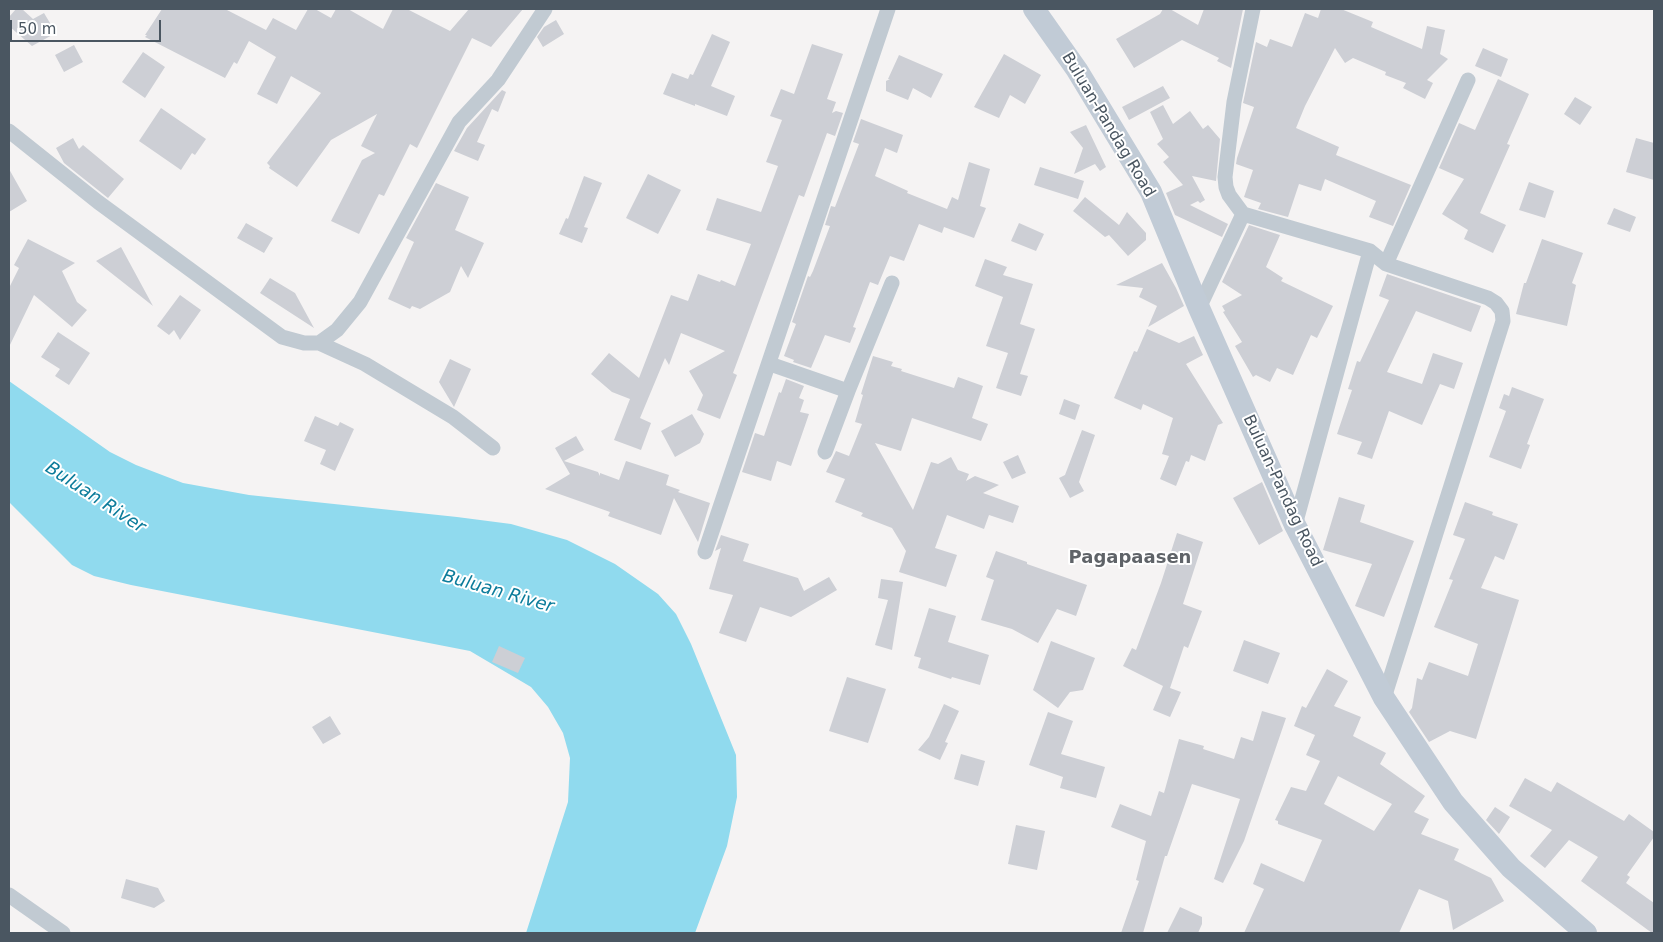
<!DOCTYPE html>
<html>
<head>
<meta charset="utf-8">
<style>
	body { margin:0 }
	#map { position:relative; width:1663px; height:942px; overflow:hidden; background:#f5f3f3; font-family:"DejaVu Sans",sans-serif }
	canvas { display:block }
	.frame { position:absolute; inset:0; border:10px solid #4a5661; pointer-events:none }
	.scale { position:absolute; left:10px; top:20px; width:151px; height:22px; box-sizing:border-box; border:2px solid #4a5661; border-top:0; padding-left:6px; font-size:15px; line-height:18px; white-space:nowrap; color:#4a5661; -webkit-text-stroke:4px #fff; paint-order:stroke }
</style>
</head>
<body>
<div id="map">
<canvas width="1663" height="942"></canvas>
<div class="frame"></div>
<div class="scale">50 m</div>
</div>
<script>
const g = document.querySelector('canvas').getContext('2d');
g.lineJoin = 'round';
function fill(path, color) { g.fillStyle = color; g.fill(path, 'evenodd'); }
const toPath = rows => new Path2D(rows.map(r => 'M' + r).join(''));
function strokePath(path, color, width, dash) { g.strokeStyle = color; g.lineWidth = width; g.lineCap = dash ? 'butt' : 'round'; g.setLineDash(dash || []); g.stroke(path); }
function label(font, color, halo, rows, align = 'center') {
  g.font = font + ' "DejaVu Sans",sans-serif'; g.lineWidth = 4; g.setLineDash([]); g.textBaseline = 'middle'; g.strokeStyle = halo; g.fillStyle = color; for (const [text, x, y, turn = 0] of rows) {
    g.save(); g.translate(x, y); g.rotate((+turn || 0) * Math.PI / 180); g.textAlign = isNaN(turn) ? turn : align; if (halo) g.strokeText(text, 0, 0); g.fillText(text, 0, 0); g.restore();
  }
}
fill(toPath([
	[9,381,110,452,136,465,183,483,249,495,457,517,511,524,567,540,615,564,658,594,676,614,691,644,736,755,737,797,727,846,695,933,526,933,568,802,570,758,563,733,548,707,531,687,470,651,131,585,94,576,72,565,9,502]
]), '#90daee');
fill(toPath([
	[16,9,22,9,33,19,44,13,56,33,32,46,9,26,9,17],
	[162,9,225,9,266,30,273,18,296,30,308,9,315,9,331,18,336,9,348,9,383,29,393,9,407,9,450,31,469,9,523,9,491,47,472,38,417,148,410,144,384,196,379,194,359,234,331,221,362,160,375,153,361,146,377,114,331,140,297,187,269,168,270,166,267,163,321,93,291,76,277,104,257,94,276,57,249,41,237,64,234,62,225,78,145,37,147,35,145,35],
	[1163,9,1170,9,1198,25,1204,9,1243,9,1231,68,1217,61,1219,58,1182,40,1134,68,1116,39,1160,14],
	[1321,9,1341,9,1373,22,1371,27,1422,49,1427,26,1445,30,1440,54,1448,59,1427,80,1433,83,1425,99,1403,88,1406,83,1385,75,1386,72,1353,58,1345,63,1335,48,1305,106,1296,128,1339,147,1336,155,1411,185,1393,226,1369,217,1376,201,1325,179,1321,191,1299,184,1288,217,1258,209,1261,203,1244,197,1253,170,1236,164,1237,158,1254,107,1243,103,1256,42,1267,47,1270,39,1292,47,1305,13,1318,18],
	[556,20,564,34,543,47,537,37,544,27],
	[712,34,730,42,711,86,735,96,727,116,695,104,695,106,663,94,672,73,688,79,690,74,693,75],
	[812,44,843,54,827,99,836,102,832,113,836,111,843,113,835,136,827,133,804,197,799,195,733,373,737,375,720,419,697,410,703,395,689,371,725,351,681,333,669,365,665,358,640,418,651,423,641,450,614,440,630,399,612,392,591,374,609,353,639,378,671,295,688,301,698,274,720,282,721,280,735,286,751,244,706,230,717,198,761,212,778,166,766,162,782,120,770,116,781,89,794,94],
	[74,45,83,62,64,72,55,55],
	[1483,48,1508,59,1501,77,1475,66],
	[143,52,165,67,145,98,122,82],
	[1004,54,1041,75,1025,104,1010,95,999,118,974,107],
	[899,55,943,74,931,98,913,88,908,100,886,91,886,81,890,79,888,79],
	[1498,79,1529,94,1507,144,1510,145,1480,213,1506,225,1493,253,1464,239,1468,230,1442,214,1464,179,1439,168,1459,123,1475,130],
	[1163,86,1170,98,1129,120,1122,107],
	[502,90,506,92,498,112,492,109,477,142,485,145,478,161,454,151,467,128],
	[1575,97,1592,107,1580,125,1564,114],
	[1163,105,1173,124,1190,111,1203,129,1208,125,1220,139,1216,181,1192,176,1205,200,1200,203,1198,201,1190,205,1228,224,1222,237,1175,215,1166,193,1183,185,1163,162,1169,157,1157,144,1163,139,1150,112],
	[161,108,206,139,195,155,192,153,181,170,139,141],
	[861,119,903,135,897,153,885,148,875,176,908,191,907,193,947,209,952,197,958,200,969,162,990,169,980,206,986,208,974,238,944,227,942,233,919,224,904,261,890,256,878,285,870,282,853,327,856,328,850,343,825,335,811,368,793,362,794,360,784,356,796,324,792,322,808,276,810,277,813,271,830,226,825,225,831,206,835,207,859,144,853,142],
	[1086,125,1106,167,1100,171,1095,164,1074,174,1083,148,1070,132],
	[73,138,79,149,83,145,124,179,108,198,64,163,56,148],
	[1636,138,1654,143,1654,180,1626,172],
	[1040,167,1084,181,1078,199,1034,185],
	[9,169,27,201,9,212],
	[648,174,681,190,658,234,626,218],
	[584,176,602,183,584,227,588,228,582,243,559,234,566,218,568,219],
	[1529,182,1554,191,1545,218,1519,210],
	[436,183,469,197,455,230,484,243,468,278,461,266,450,292,420,309,412,306,410,309,388,299,414,242,406,238],
	[1085,197,1119,225,1127,212,1146,233,1146,240,1128,256,1109,235,1105,237,1073,211],
	[1614,208,1636,217,1630,232,1607,224],
	[246,223,273,238,264,253,237,238],
	[1019,223,1044,234,1036,251,1011,241],
	[1249,225,1280,235,1266,267,1283,278,1281,281,1333,306,1317,338,1311,335,1293,375,1277,368,1270,382,1256,375,1253,377,1235,346,1242,342,1223,312,1225,311,1222,306,1242,295,1222,282],
	[28,239,75,263,62,271,77,302,87,310,72,327,34,295,9,347,9,288,19,268,14,265],
	[1542,239,1583,253,1572,283,1576,285,1567,326,1516,314,1524,283,1526,283],
	[121,247,153,306,96,261],
	[985,259,1007,267,1003,275,1033,284,1020,324,1035,329,1020,374,1028,376,1021,396,996,388,1008,353,986,346,1003,297,975,286],
	[1162,263,1176,288,1184,306,1148,327,1157,306,1139,297,1143,288,1116,285],
	[1387,274,1481,306,1471,332,1416,311,1387,372,1422,384,1433,353,1463,363,1454,389,1440,384,1422,425,1389,411,1372,459,1357,454,1362,442,1337,434,1352,390,1348,389,1357,361,1360,362,1389,300,1379,296],
	[270,278,295,293,314,328,260,293],
	[180,295,201,310,180,340,174,330,169,335,157,326],
	[1147,329,1179,343,1194,336,1203,355,1186,364,1223,423,1218,425,1205,461,1191,455,1189,462,1186,461,1176,486,1160,479,1169,456,1162,454,1173,418,1143,404,1141,410,1114,398,1134,351,1137,352],
	[58,332,90,353,69,385,55,376,60,369,41,357],
	[873,356,893,362,891,366,902,369,901,371,954,388,958,377,983,386,972,418,988,424,981,441,912,418,901,451,875,443,913,510,931,462,938,464,951,457,958,470,969,474,966,481,975,476,999,485,983,493,1019,506,1013,523,989,515,984,529,947,515,935,548,957,555,946,587,899,572,906,551,892,528,861,516,863,513,835,502,845,479,826,472,836,451,849,456,862,424,855,422,863,395,861,394],
	[450,359,471,369,454,407,439,382],
	[786,379,804,386,799,398,804,400,800,412,809,414,791,466,777,461,771,481,742,472,755,433,764,436,779,392,781,393],
	[1512,387,1544,399,1527,444,1530,445,1521,469,1489,457,1506,411,1499,408,1504,394,1509,396],
	[1064,399,1080,405,1075,420,1059,414],
	[692,414,704,434,700,443,675,457,661,431],
	[315,416,338,426,340,422,354,429,335,471,320,464,326,450,304,441],
	[1082,430,1095,435,1079,482,1084,491,1070,498,1059,478,1065,475],
	[576,436,584,450,564,461,598,472,600,476,600,473,619,480,626,461,669,475,666,485,680,490,678,492,710,503,698,542,674,498,661,535,608,516,610,512,545,489,570,474,555,448],
	[1018,455,1026,473,1012,479,1003,462],
	[1262,482,1283,531,1259,545,1233,498],
	[1339,497,1365,505,1360,522,1414,541,1384,617,1355,606,1372,564,1323,550],
	[1465,502,1493,512,1492,515,1518,524,1504,560,1495,556,1481,588,1519,600,1476,739,1450,731,1429,742,1409,712,1412,708,1417,678,1422,680,1429,662,1468,676,1478,644,1434,627,1453,580,1449,579,1465,539,1453,535],
	[1177,533,1203,542,1183,604,1202,611,1188,648,1184,646,1170,688,1181,692,1170,717,1153,710,1163,686,1123,666,1132,648,1136,650,1161,583],
	[721,535,749,544,743,561,798,578,804,591,829,577,837,590,791,617,760,607,746,642,719,633,733,595,709,589,721,548,715,551],
	[996,551,1027,562,1027,564,1087,585,1076,616,1057,609,1038,643,1012,629,981,620,994,580,986,577],
	[881,579,903,582,892,650,875,645,888,600,878,598],
	[929,608,956,616,948,642,989,655,980,685,952,677,951,679,918,668,921,658,914,656],
	[1244,640,1280,653,1268,684,1233,671],
	[1051,641,1095,658,1083,690,1070,692,1058,708,1033,690],
	[499,646,525,658,518,673,492,662],
	[1327,669,1348,681,1334,706,1361,717,1353,736,1386,753,1380,764,1425,796,1414,812,1429,819,1421,834,1459,849,1454,860,1491,878,1504,901,1453,930,1448,901,1419,889,1399,933,1244,933,1264,889,1253,884,1261,863,1304,882,1322,840,1278,824,1278,821,1275,820,1291,787,1306,791,1320,761,1306,755,1315,735,1294,726,1302,706,1306,708],
	[1338,776,1392,804,1374,831,1324,804],
	[847,677,886,689,868,743,829,731],
	[944,704,959,711,945,742,948,743,940,760,918,750,929,737],
	[1262,711,1286,718,1244,841,1223,883,1214,879,1240,799,1192,784,1167,856,1165,856,1143,933,1121,933,1139,881,1136,880,1146,841,1111,827,1120,804,1151,816,1159,791,1164,793,1179,739,1204,746,1203,749,1234,759,1241,737,1253,741],
	[1048,712,1073,721,1061,754,1105,767,1096,798,1060,788,1063,777,1029,765],
	[330,716,341,734,323,744,312,727],
	[961,754,985,761,978,786,954,779],
	[1525,778,1551,792,1557,782,1624,821,1629,814,1654,832,1654,837,1627,875,1630,877,1626,883,1654,903,1654,933,1652,933,1581,881,1598,857,1569,840,1545,868,1530,856,1552,830,1509,806],
	[1495,807,1510,817,1499,834,1486,820],
	[1016,825,1045,831,1037,870,1008,864],
	[126,879,158,888,165,901,154,908,121,898],
	[1180,907,1202,917,1202,924,1198,933,1167,933]
]), '#cdcfd5');
strokePath(toPath([
	[9,131,98,202,282,337,304,343,319,343,337,330,360,302,459,122,498,80,545,9],
	[1243,214,1229,195,1226,187,1225,177,1234,102,1253,9],
	[1386,264,1468,80],
	[1199,308,1243,214,1370,251,1386,264,1488,298,1496,303,1502,311,1503,321,1384,698],
	[319,343,365,364,453,417,493,448],
	[770,364,848,391],
	[825,452,848,391,892,283],
	[1295,525,1370,251],
	[705,552,888,9],
	[9,895,63,933]
]), '#c1cad2', 15);
strokePath(toPath([
	[1034,9,1077,70,1151,192,1199,308,1295,525,1384,698,1453,802,1511,868,1586,933]
]), '#c1cbd6', 22);
label('16px', '#4a5661', '#fff', [
	["Buluan-Pandag Road",1108,125,59],
	["Buluan-Pandag Road",1282,491,65]
]);
label('italic 18px', '#0c7c9b', '#fff', [
	["Buluan River",95,498,33],
	["Buluan River",498,592,16]
]);
label('bold 18px', '#5f6368', '#fff', [
	["Pagapaasen",1130,558]
]);
</script>
</body>
</html>
